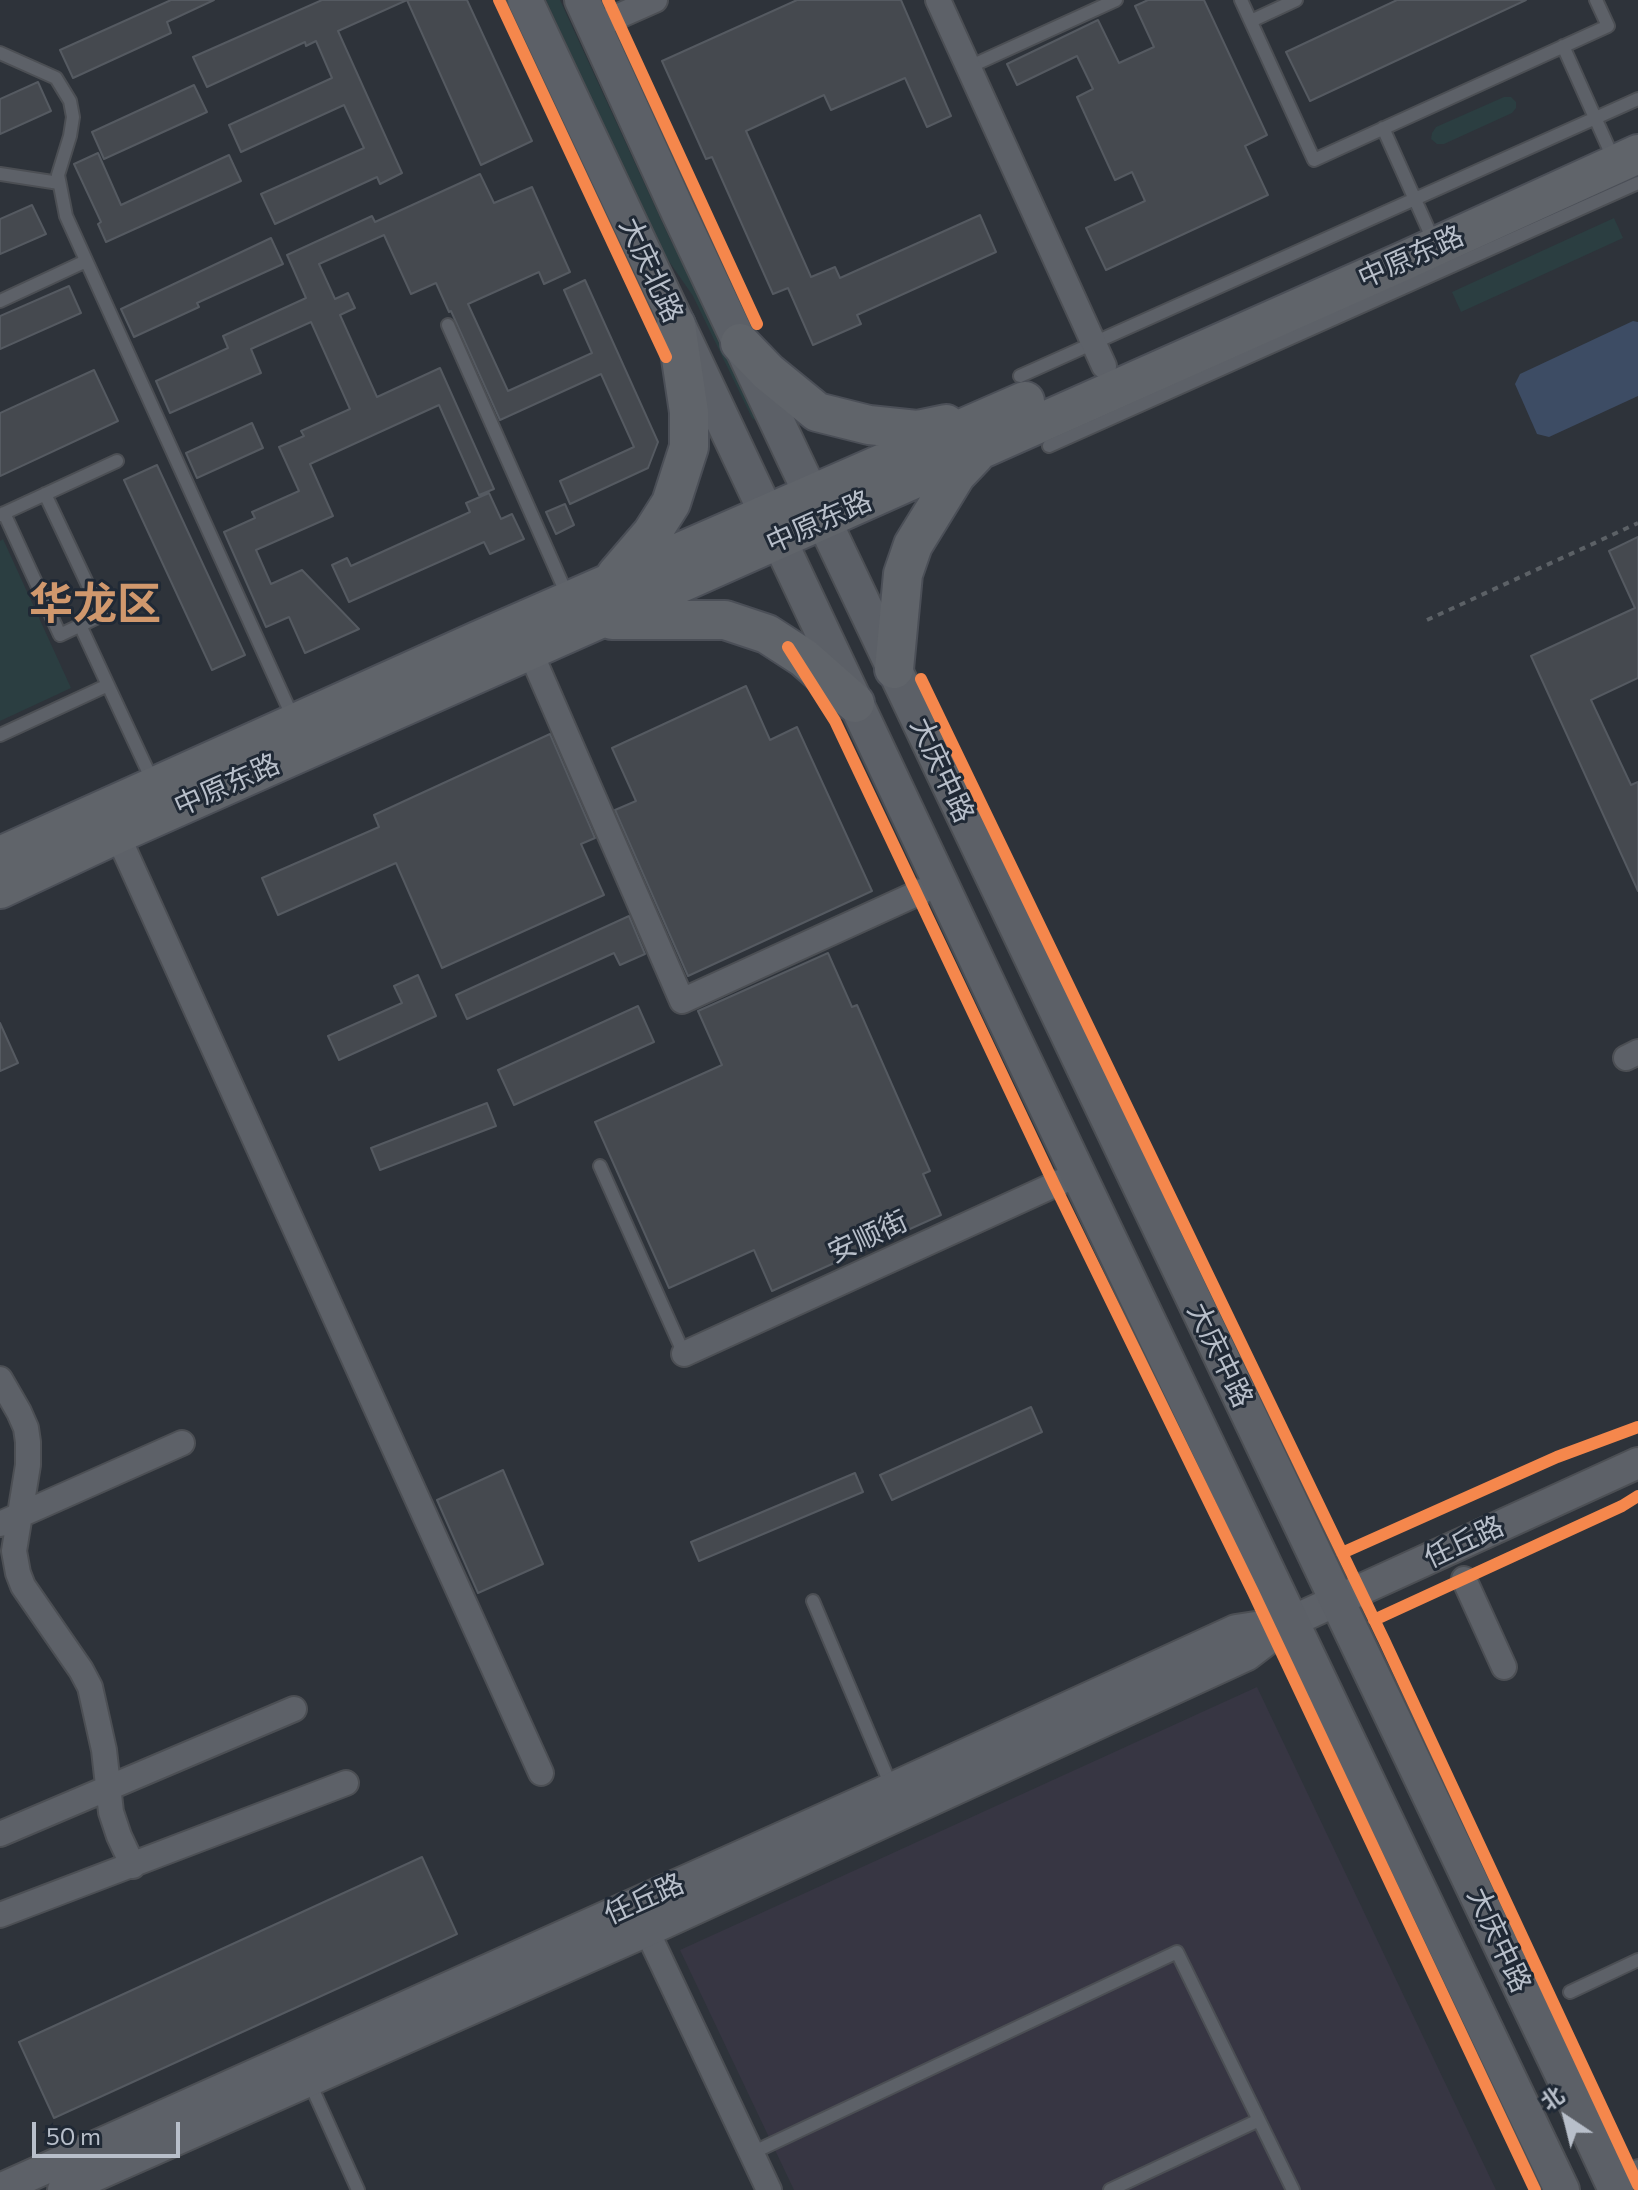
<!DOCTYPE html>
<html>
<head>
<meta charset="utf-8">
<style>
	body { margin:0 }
	#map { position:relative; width:1638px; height:2190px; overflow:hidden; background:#2e333a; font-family:Commissioner,"Noto Sans SC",sans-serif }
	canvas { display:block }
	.north { position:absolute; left:1526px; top:2078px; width:80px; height:80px; -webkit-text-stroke:6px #202935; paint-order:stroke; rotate:325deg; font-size:22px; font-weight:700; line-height:32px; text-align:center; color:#b8bfca }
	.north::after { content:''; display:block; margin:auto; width:28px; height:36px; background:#b8bfca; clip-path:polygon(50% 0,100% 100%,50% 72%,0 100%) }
	.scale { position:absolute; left:32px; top:2122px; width:148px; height:36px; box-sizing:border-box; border:4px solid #b8bfca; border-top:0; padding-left:10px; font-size:24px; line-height:28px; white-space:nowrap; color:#b8bfca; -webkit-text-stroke:6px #202935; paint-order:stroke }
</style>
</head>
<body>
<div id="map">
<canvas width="1638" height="2190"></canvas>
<div class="north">北</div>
<div class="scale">50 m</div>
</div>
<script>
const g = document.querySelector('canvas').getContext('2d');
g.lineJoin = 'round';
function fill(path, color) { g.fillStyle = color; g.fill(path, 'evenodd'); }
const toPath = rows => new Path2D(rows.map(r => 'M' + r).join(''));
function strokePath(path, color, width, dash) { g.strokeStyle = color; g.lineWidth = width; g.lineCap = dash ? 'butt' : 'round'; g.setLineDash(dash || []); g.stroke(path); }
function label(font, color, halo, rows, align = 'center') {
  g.font = font + ' Commissioner,"Noto Sans SC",sans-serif'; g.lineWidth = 6; g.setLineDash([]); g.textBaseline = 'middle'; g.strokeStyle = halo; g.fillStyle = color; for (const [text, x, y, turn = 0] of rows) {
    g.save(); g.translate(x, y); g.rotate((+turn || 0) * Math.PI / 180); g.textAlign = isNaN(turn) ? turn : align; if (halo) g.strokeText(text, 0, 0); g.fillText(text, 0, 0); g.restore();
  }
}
fill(toPath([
	[1257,1687,1496,2190,794,2190,680,1950]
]), '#373643');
fill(toPath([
	[546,0,560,0,670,239,709,312,756,416,755,420,752,418,693,296,659,247],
	[1504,97,1511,97,1516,102,1516,108,1512,113,1444,144,1437,144,1431,139,1432,133,1436,127],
	[1614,218,1623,238,1461,312,1452,292],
	[3,539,71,688,0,721,0,541]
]), '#2b3e41');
fill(toPath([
	[1633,321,1638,322,1638,396,1549,437,1537,434,1515,384,1520,374]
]), '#3d4c64');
const building = toPath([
	[171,0,214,0,167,22,171,33,73,78,60,50,171,0],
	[322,0,407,0,338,31,402,173,380,184,377,177,275,224,261,194,364,148,344,105,241,152,229,125,332,78,316,41,306,46,305,42,207,87,193,57,322,0],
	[407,0,467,0,532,141,481,165,407,0],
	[797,0,901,0,951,116,927,127,905,78,831,110,824,95,746,131,811,277,835,267,840,278,980,215,996,252,857,315,861,324,813,345,788,288,773,294,712,157,706,159,662,61,797,0],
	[1148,0,1204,0,1267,135,1245,146,1268,195,1106,270,1086,228,1145,201,1132,172,1115,180,1077,97,1093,89,1077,56,1017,85,1007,64,1098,20,1119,63,1154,47,1135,6,1148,0],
	[1397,0,1526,0,1310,101,1286,52,1397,0],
	[38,82,51,111,0,134,0,99,38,82],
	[194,85,207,112,104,159,92,132,194,85],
	[98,153,121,205,229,155,241,181,106,242,98,224,101,222,74,164,98,153],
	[480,174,494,203,532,187,570,272,544,284,539,272,468,304,508,391,592,353,564,290,585,280,658,442,648,468,570,504,560,481,634,447,601,374,500,420,451,311,449,312,436,283,411,294,384,235,319,264,335,299,348,293,355,308,340,315,377,397,440,368,494,489,479,495,439,405,310,464,333,516,256,550,271,584,302,570,359,629,305,653,289,617,266,627,224,532,255,518,252,512,299,491,279,447,304,436,301,431,350,409,311,322,251,349,261,373,170,413,156,381,228,348,223,336,306,298,287,255,372,216,375,222,480,174],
	[32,205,46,234,0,254,0,219,32,205],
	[271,238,283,264,197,303,199,307,134,337,121,309,271,238],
	[69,286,81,313,0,349,0,316,69,286],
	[94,370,118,421,0,476,0,413,94,370],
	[252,423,263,448,197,478,186,453,252,423],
	[157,465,245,655,212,670,124,480,157,465],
	[489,493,501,519,512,514,524,539,490,554,484,542,349,602,332,565,347,558,351,566,470,512,466,503,489,493],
	[565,504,574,525,556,534,546,512,565,504],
	[1638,537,1638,678,1591,700,1631,785,1638,782,1638,891,1531,656,1635,608,1609,551,1638,537],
	[746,686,770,740,797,727,872,891,688,976,615,810,636,801,612,748,746,686],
	[550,734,595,838,581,844,604,895,442,968,396,863,278,915,262,878,379,827,374,815,550,734],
	[629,916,645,954,620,965,614,953,467,1019,456,995,629,916],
	[828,953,852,1007,857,1005,930,1171,923,1174,941,1215,772,1291,754,1250,669,1288,595,1122,722,1065,698,1011,828,953],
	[418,975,436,1016,339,1060,328,1036,402,1003,394,986,418,975],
	[638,1006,654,1042,514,1105,498,1070,638,1006],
	[0,1023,18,1063,0,1071,0,1023],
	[487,1103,496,1126,380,1170,371,1148,487,1103],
	[1031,1407,1042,1432,892,1500,880,1475,1031,1407],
	[503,1470,543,1564,478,1593,437,1500,503,1470],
	[855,1473,863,1492,699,1561,691,1542,855,1473],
	[422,1857,457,1934,54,2118,19,2042,422,1857]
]);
fill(building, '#45494f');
strokePath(building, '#555a61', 2);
const service = toPath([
	[1241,0,1314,160,1608,26,1596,0],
	[1251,21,1296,0],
	[1563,46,1614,160],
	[0,53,56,78,70,101,73,117,70,136,58,175,66,216,294,720],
	[969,67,1116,0],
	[1383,128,1434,242],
	[0,174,59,183],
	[0,301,86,261],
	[448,325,568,597],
	[1020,376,1638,99],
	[1049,446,1638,183],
	[4,513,60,635,102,615,45,494],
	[0,515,117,461],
	[80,625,153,782],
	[0,735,108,685],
	[600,1166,684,1354],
	[813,1601,892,1788],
	[1570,1992,1638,1960],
	[309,2081,358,2190],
	[752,2153,1177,1952,1293,2190],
	[1613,2177,1638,2166],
	[1110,2190,1259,2120]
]);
const minor = toPath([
	[938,0,1104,366],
	[594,27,655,0],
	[530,651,682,1001,940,883],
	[117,834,541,1773],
	[1626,1058,1638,1052],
	[684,1354,1078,1174],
	[0,1379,19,1412,26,1428,28,1442,28,1465,14,1551,18,1573,23,1586,81,1670,90,1687,104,1750,111,1812,119,1836,133,1866],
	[0,1524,182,1443],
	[1464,1579,1504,1667],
	[0,1834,294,1709],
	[0,1915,346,1783],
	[647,1931,769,2190]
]);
const tertiary = toPath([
	[0,2189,892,1788,1236,1630,1288,1622],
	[63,2190,647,1931,1247,1655,1290,1622,1638,1463]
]);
const secondary = toPath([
	[525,0,1004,1018,1562,2190],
	[582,0,678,211,794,458,1564,2078,1616,2190]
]);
const primary = toPath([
	[740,343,768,372,817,412,869,425,917,430,946,424],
	[616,575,652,533,671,503,689,447,689,412,676,325],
	[612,620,725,620,767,634,804,658,855,703],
	[894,669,903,574,913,545,956,475,975,455],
	[0,856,477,641,1025,401],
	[0,889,117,834,1404,261,1638,154]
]);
strokePath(service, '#4c4f54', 16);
strokePath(minor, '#4c4f54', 28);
strokePath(tertiary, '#4c4f54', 34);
strokePath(secondary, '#4c4f54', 38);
strokePath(primary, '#4b4f57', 42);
strokePath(toPath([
	[1427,620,1638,523]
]), '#5c6166', 4, [6, 6]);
strokePath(service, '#5d6168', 12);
strokePath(minor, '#5d6168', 24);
strokePath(tertiary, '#5d6168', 30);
strokePath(secondary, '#5c6067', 34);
strokePath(primary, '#60646a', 38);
strokePath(toPath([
	[499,0,666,357],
	[608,0,757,324],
	[788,647,835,721,1054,1184,1253,1592,1535,2190],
	[921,679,1384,1640,1638,2185],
	[1342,1553,1557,1457,1638,1427],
	[1374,1620,1622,1506,1638,1496]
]), '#f5874c', 12);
label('28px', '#b8bfca', '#202935', [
	["中原东路",1411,257,-24],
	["大庆北路",651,270,65],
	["中原东路",819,522,-24],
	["大庆中路",942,770,65],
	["中原东路",227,785,-24],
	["安顺街",868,1237,-25],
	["大庆中路",1220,1355,64],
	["任丘路",1464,1542,-25],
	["任丘路",644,1899,-24],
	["大庆中路",1499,1940,65]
]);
label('bold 44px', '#d0986d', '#202935', [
	["华龙区",95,604]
]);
</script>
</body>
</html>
